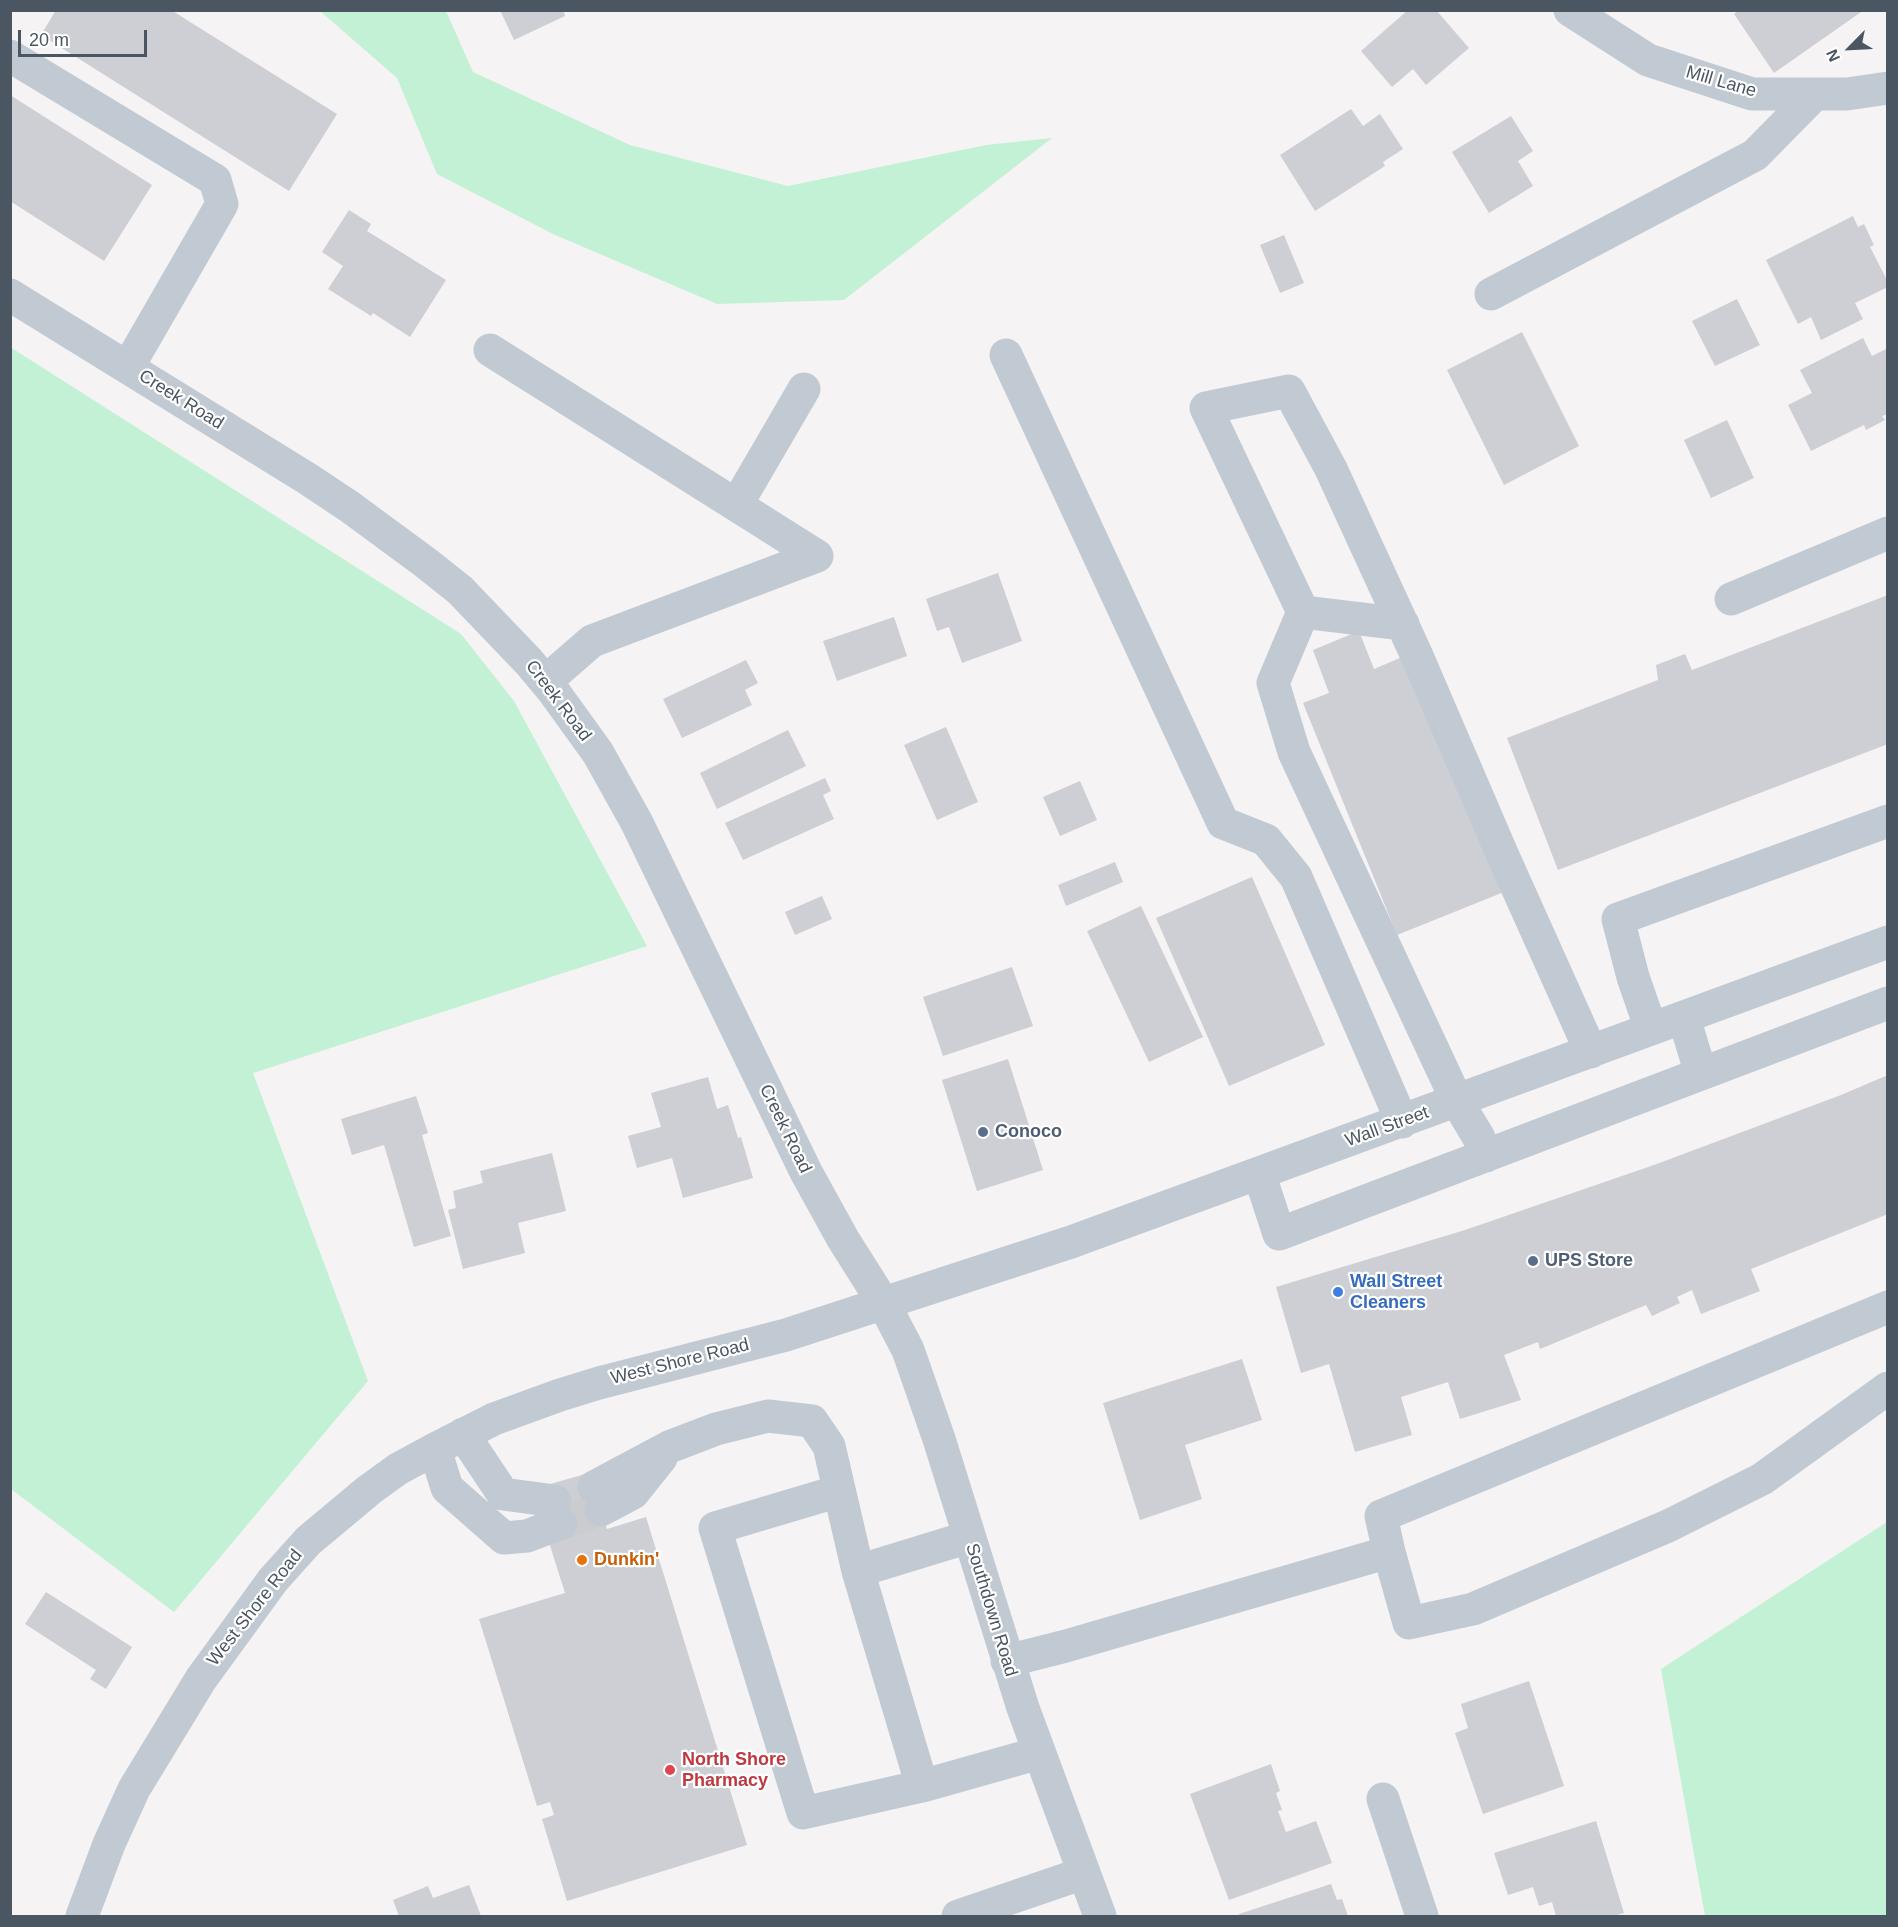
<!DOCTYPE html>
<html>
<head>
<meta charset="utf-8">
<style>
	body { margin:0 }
	#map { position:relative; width:1898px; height:1927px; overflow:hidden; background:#f5f3f3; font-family:Helvetica,sans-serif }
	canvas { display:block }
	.frame { position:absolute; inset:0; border:12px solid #4a5661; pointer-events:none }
	.north { position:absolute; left:1820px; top:18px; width:60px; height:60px; -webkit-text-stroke:4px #fff; paint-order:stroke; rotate:246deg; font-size:16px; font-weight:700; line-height:24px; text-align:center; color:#4a5661 }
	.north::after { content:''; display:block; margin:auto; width:21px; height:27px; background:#4a5661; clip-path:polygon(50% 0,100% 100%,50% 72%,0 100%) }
	.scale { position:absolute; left:18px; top:30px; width:129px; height:27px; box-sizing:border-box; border:3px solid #4a5661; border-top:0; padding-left:8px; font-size:18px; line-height:21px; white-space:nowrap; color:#4a5661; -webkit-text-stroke:4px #fff; paint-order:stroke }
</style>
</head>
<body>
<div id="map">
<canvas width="1898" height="1927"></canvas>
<div class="frame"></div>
<div class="north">N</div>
<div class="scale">20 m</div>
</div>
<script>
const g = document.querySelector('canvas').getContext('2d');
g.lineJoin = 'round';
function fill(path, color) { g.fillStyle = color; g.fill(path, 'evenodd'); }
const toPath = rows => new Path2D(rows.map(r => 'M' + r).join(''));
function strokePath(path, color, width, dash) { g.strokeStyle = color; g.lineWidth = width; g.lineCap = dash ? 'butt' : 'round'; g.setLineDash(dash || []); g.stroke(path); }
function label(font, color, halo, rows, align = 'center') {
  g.font = font + ' Helvetica,sans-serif'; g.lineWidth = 4.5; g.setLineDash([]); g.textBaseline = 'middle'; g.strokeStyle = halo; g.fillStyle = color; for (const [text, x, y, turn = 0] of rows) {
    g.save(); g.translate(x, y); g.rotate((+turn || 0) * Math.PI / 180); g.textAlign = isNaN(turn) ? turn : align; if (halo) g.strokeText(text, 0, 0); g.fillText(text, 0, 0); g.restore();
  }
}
fill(toPath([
	[320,11,446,11,473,72,630,145,788,186,986,145,1052,138,844,300,717,304,553,234,437,174,397,78],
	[10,347,461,634,514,701,647,946,253,1073,368,1381,174,1612,11,1489],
	[1887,1522,1887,1916,1705,1916,1661,1669]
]), '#c3f1d5');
fill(toPath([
	[56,10,171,10,337,114,289,191,41,35],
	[500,10,563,10,565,16,514,40],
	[1408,10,1436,10,1469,48,1426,85,1413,69,1392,87,1361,51],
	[1739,10,1864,10,1774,73,1734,14],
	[10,95,152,185,104,261,10,201],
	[1351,109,1363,126,1380,114,1403,149,1383,162,1385,166,1315,211,1280,155],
	[1511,116,1533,151,1518,161,1533,186,1489,213,1452,152],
	[349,210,371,224,367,231,446,280,410,337,373,313,371,316,328,289,343,266,322,252],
	[1853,216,1858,227,1864,224,1874,245,1870,247,1888,282,1888,287,1855,303,1863,319,1821,340,1811,317,1798,324,1766,260],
	[1284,235,1304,283,1280,293,1260,245],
	[1737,299,1760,345,1715,366,1692,321],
	[1522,332,1579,446,1504,485,1447,370],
	[1863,338,1872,356,1888,348,1888,414,1882,416,1885,420,1866,430,1864,425,1811,451,1788,405,1812,393,1800,370],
	[1727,420,1754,478,1711,498,1684,440],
	[998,573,1022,641,962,663,949,627,937,631,926,599],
	[1888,595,1888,744,1558,870,1507,738,1658,680,1656,665,1685,654,1692,670],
	[894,617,907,656,837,681,823,641],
	[1359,631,1374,669,1407,655,1504,892,1397,935,1303,703,1329,693,1313,650],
	[746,660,758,683,745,690,752,705,682,738,663,699],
	[946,727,978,802,937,820,904,745],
	[788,730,806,766,717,809,700,773],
	[825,778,831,791,823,795,834,819,743,860,725,823],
	[1080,781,1097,820,1060,836,1043,797],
	[1115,862,1123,882,1066,906,1058,885],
	[1252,877,1325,1045,1229,1086,1156,918],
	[822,896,832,919,795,935,785,912],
	[1141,906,1203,1037,1149,1062,1087,931],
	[1012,967,1033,1026,943,1056,923,997],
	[1008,1059,1043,1170,977,1191,942,1080],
	[1888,1075,1888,1214,1751,1269,1760,1291,1701,1314,1692,1290,1677,1297,1680,1303,1652,1316,1646,1305,1540,1349,1538,1342,1504,1355,1521,1400,1460,1419,1448,1382,1401,1397,1412,1435,1355,1452,1329,1364,1301,1373,1276,1287,1465,1230,1654,1165,1841,1095],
	[708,1077,717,1109,728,1105,738,1138,741,1137,753,1178,683,1198,672,1158,637,1168,628,1136,661,1127,651,1093],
	[416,1096,428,1133,422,1135,451,1236,414,1247,384,1145,352,1155,341,1119],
	[552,1153,566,1211,518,1223,525,1253,463,1269,448,1210,456,1208,453,1191,483,1183,480,1171],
	[1242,1359,1262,1420,1185,1445,1202,1499,1140,1520,1103,1403],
	[589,1473,607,1529,646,1517,747,1845,567,1901,542,1819,554,1815,550,1802,537,1806,479,1619,565,1593,546,1533,550,1484],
	[46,1592,132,1647,106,1689,90,1679,96,1670,25,1624],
	[1529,1681,1564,1786,1483,1814,1455,1733,1468,1728,1461,1704],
	[1271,1764,1280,1791,1276,1793,1282,1810,1278,1811,1286,1832,1316,1821,1332,1863,1229,1900,1190,1794],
	[1596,1821,1624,1913,1613,1916,1556,1916,1552,1902,1539,1906,1533,1887,1508,1895,1494,1853],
	[1331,1884,1337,1900,1342,1899,1348,1916,1240,1916,1239,1914],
	[469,1885,481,1916,399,1916,393,1900,428,1886,433,1898]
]), '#cdcfd5');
strokePath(toPath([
	[561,1523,601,1510]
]), '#caccce', 33, [33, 16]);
strokePath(toPath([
	[1570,10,1648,60,1752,94,1847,94,1888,88],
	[10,56,215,180,222,204,128,367],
	[1491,294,1755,155,1815,94],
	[10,295,308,479,350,507,426,563,460,590,529,662,554,692,598,753,637,823,806,1172,843,1239,884,1304,908,1350,939,1439,1023,1708,1100,1916],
	[490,350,817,556,592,641,546,681],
	[1006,355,1223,823,1266,840,1296,877,1402,1122],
	[737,504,804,389],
	[1731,599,1888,533],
	[1303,612,1403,624],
	[1684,1018,1701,1074],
	[1651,1029,1633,977,1618,919,1888,821],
	[1486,1156,1479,1138,1457,1101,1294,752,1273,683,1303,612,1206,408,1289,391,1331,469,1417,656,1503,856,1591,1052],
	[1259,1173,1279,1234,1888,1003],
	[463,1434,503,1494,555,1501],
	[435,1449,447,1488,504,1538,527,1536,561,1523],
	[594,1487,669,1447,716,1429,768,1416,812,1421,829,1446,858,1571],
	[839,1491,715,1528,803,1813,922,1786],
	[601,1510,633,1493,661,1458],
	[969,1537,858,1571,922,1786,1039,1753],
	[1389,1552,1381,1516,1888,1307],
	[1007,1661,1066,1646,1389,1552,1409,1623,1473,1609,1668,1526,1762,1479,1888,1388],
	[1383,1799,1422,1916],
	[82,1916,109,1844,134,1789,201,1679,273,1580,308,1541,369,1490,398,1469,435,1449,494,1419,560,1395,599,1383,786,1335,1071,1242,1888,942],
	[958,1916,1084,1873]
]), '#c1cad2', 33);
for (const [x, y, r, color] of [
	[983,1132,6,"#5c6f8a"],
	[1533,1261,6,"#5c6f8a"],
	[1338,1292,6,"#3f7fe0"],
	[582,1560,6,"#e8710a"],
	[670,1770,6,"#e0444e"]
]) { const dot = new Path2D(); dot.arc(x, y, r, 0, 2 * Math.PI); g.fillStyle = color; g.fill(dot); strokePath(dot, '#fff', 2); }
label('18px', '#4a5661', '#fff', [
	["Mill Lane",1721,82,16],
	["Creek Road",181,400,32],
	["Creek Road",558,701,53],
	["Wall Street",1387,1127,-20],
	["Creek Road",785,1129,64],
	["West Shore Road",680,1362,-14],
	["West Shore Road",255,1608,-52],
	["Southdown Road",991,1610,73]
]);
label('bold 18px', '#4e5e75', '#fff', [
	["Conoco",995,1132],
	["UPS Store",1545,1261]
], 'left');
label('bold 18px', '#366cbe', '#fff', [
	["Wall Street",1350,1282],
	["Cleaners",1350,1303]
], 'left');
label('bold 18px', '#c56008', '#fff', [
	["Dunkin'",594,1560]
], 'left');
label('bold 18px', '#be3a42', '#fff', [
	["North Shore",682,1760],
	["Pharmacy",682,1781]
], 'left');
</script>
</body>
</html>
